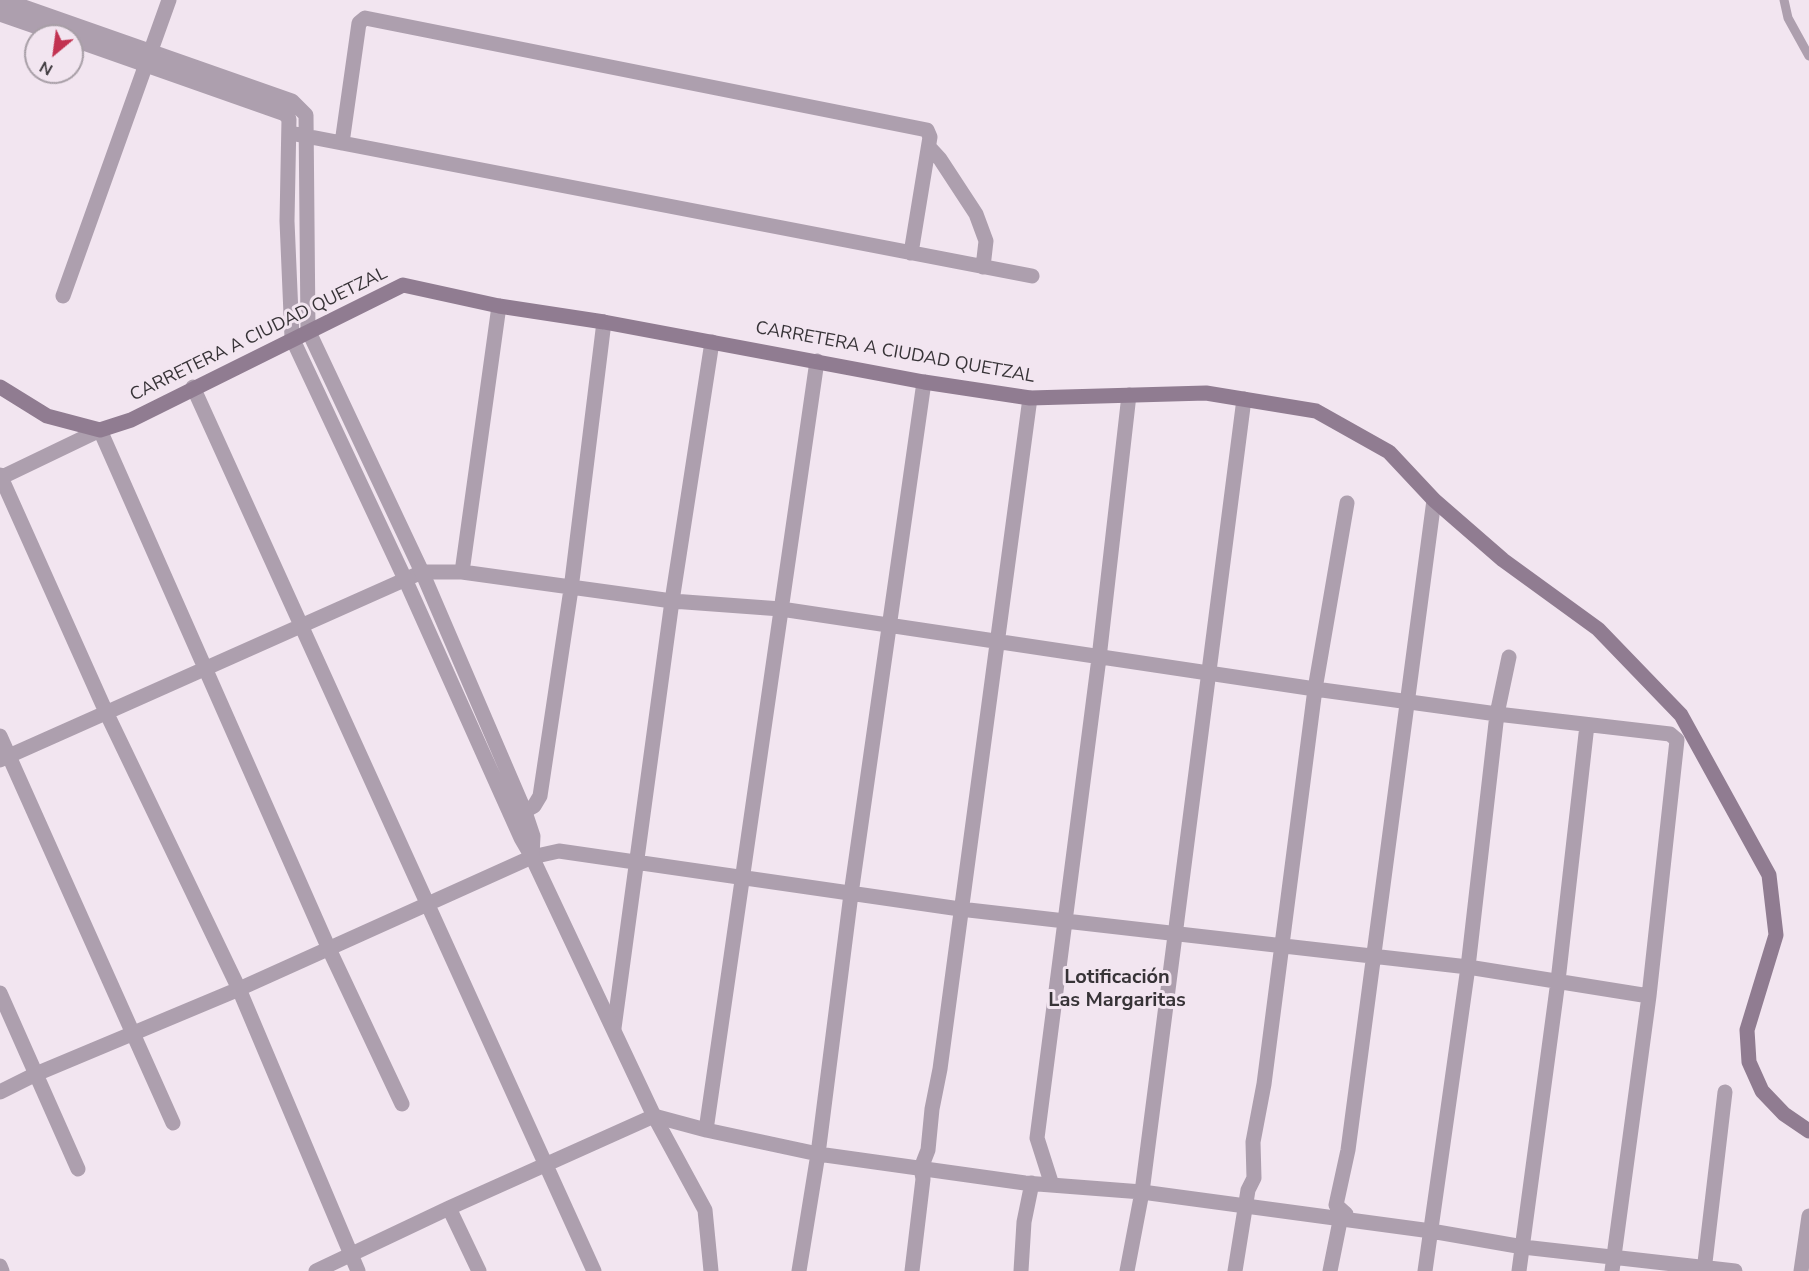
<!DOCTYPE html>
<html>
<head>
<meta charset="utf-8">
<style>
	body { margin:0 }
	#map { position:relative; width:1809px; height:1271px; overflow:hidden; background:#f2e5f0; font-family:"Nunito Sans",sans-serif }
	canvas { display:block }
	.north { position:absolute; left:24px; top:24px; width:60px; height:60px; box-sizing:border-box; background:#f2e5f0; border:2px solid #a79ea6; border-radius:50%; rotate:209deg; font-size:16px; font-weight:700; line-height:24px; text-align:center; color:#373337 }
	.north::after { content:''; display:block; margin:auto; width:21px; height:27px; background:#c23251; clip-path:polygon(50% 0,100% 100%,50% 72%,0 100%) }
</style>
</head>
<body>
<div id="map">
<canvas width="1809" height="1271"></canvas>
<div class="north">N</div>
</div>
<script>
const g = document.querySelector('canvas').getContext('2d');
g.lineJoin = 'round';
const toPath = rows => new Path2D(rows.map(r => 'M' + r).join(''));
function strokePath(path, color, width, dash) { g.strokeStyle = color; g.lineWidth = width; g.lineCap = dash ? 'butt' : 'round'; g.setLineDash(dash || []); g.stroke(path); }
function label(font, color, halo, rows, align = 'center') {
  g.font = font + ' "Nunito Sans",sans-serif'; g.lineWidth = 6; g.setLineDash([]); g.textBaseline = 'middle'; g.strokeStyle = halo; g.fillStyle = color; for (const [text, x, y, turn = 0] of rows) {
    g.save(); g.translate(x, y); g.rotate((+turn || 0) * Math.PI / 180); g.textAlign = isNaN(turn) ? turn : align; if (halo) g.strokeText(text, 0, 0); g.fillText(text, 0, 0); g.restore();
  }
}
strokePath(toPath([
	[1784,0,1788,18,1809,56]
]), '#ad9fae', 9);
strokePath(toPath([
	[4,0,292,101,306,115,308,330],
	[0,14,63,36],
	[72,39,285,114,289,119,287,221,292,338],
	[290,133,1032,276],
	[342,143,359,23,365,18,927,130,930,137,911,253],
	[929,147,940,159,976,214,986,241,983,267],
	[63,296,169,0],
	[193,387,594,1271],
	[0,475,106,712,239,989,358,1271],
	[0,478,100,430,329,949,402,1104],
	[462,572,499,306],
	[0,736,173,1123],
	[0,760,422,572,462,572,672,601,781,609,1315,689,1497,714,1670,734,1677,740,1649,996,1612,1271],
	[514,817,534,806,540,796,571,589,604,322],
	[0,993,78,1169],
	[614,1028,672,601,712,342],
	[0,1092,36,1074,239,989,532,857,559,851,960,909,1468,967,1649,996],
	[706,1130,817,361],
	[1052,1185,1037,1138,1099,658,1129,395],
	[449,1208,479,1271],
	[0,1266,2,1271],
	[316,1271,449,1208,654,1116,706,1130,818,1154,1025,1183,1142,1192,1431,1231,1523,1247,1735,1271],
	[799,1271,818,1154,851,894,924,382],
	[912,1271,923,1179,921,1168,928,1150,932,1109,940,1069,1030,398],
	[1021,1271,1024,1222,1032,1183],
	[1127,1271,1142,1192,1244,399],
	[1235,1271,1248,1190,1254,1178,1253,1142,1264,1084,1315,689,1347,503],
	[1330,1271,1340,1221,1346,1214,1336,1205,1348,1150,1434,500],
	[1425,1271,1468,967,1497,714,1509,657],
	[1519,1271,1558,981,1587,725],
	[1704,1271,1725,1092],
	[1801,1271,1809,1216]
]), '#ad9fae', 15);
strokePath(toPath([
	[308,330,422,572,525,812,533,836,532,857],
	[292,338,405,579,521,838,532,857,654,1116,705,1210,711,1271]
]), '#ad9fae', 15);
strokePath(toPath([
	[0,387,47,416,100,430,131,420,403,285,499,306,604,322,924,382,1030,398,1206,393,1316,411,1389,452,1434,500,1503,560,1598,629,1681,715,1769,875,1776,935,1747,1030,1749,1062,1762,1091,1784,1114,1809,1131]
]), '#907c91', 15);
label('18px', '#373337', '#f2e5f0', [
	["CARRETERA A CIUDAD QUETZAL",259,335,-26],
	["CARRETERA A CIUDAD QUETZAL",895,353,10]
]);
label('bold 20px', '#373337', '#f2e5f0', [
	["Lotificación",1117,978],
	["Las Margaritas",1117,1001]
]);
</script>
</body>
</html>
